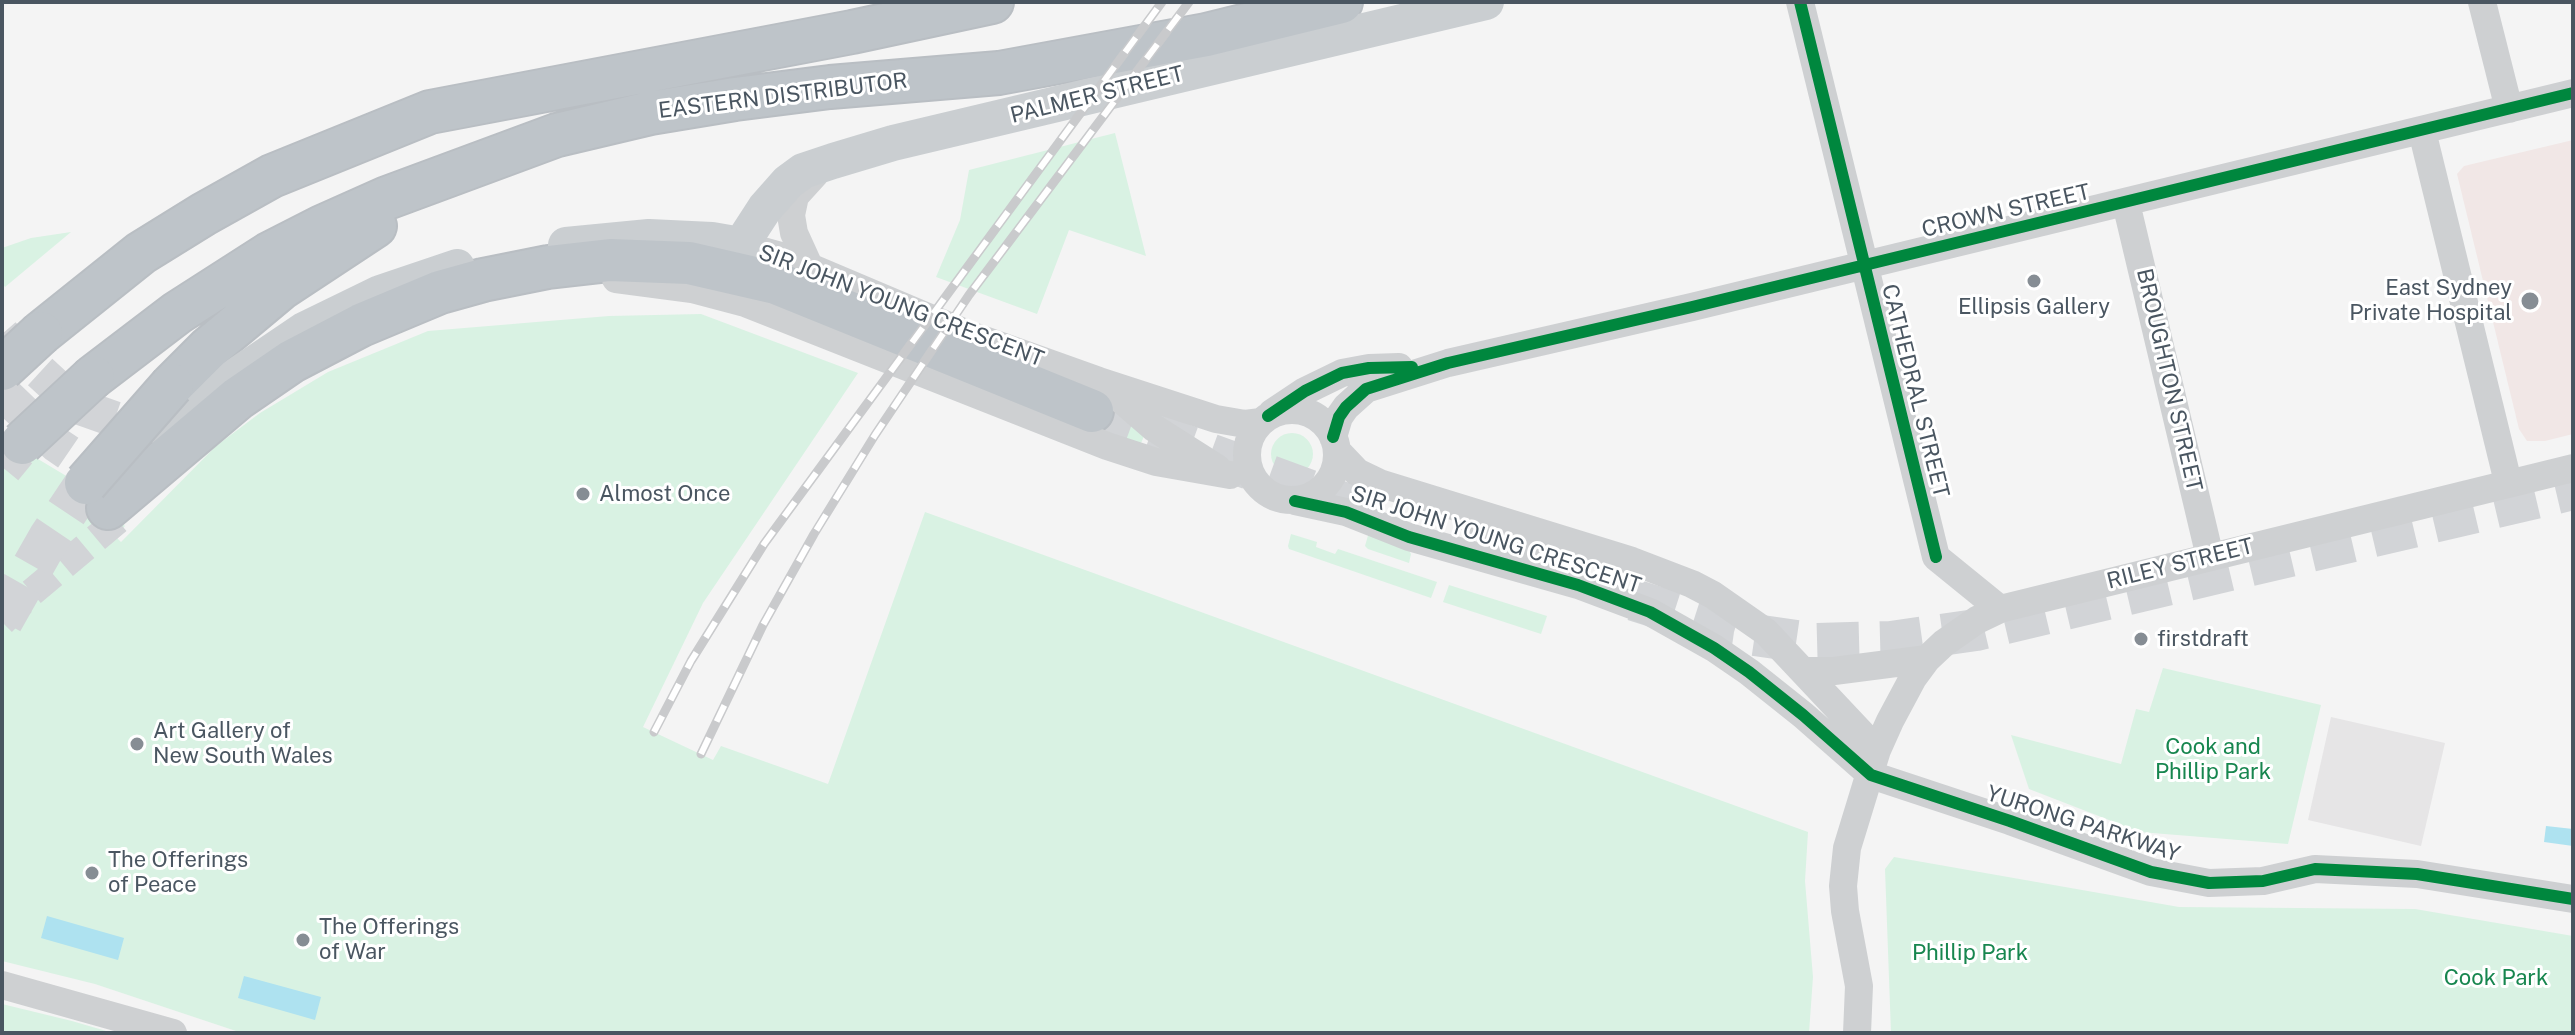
<!DOCTYPE html>
<html>
<head>
<meta charset="utf-8">
<style>
	body { margin:0 }
	#map { position:relative; width:2575px; height:1035px; overflow:hidden; background:#f4f4f4; font-family:"Public Sans",sans-serif }
	canvas { display:block }
	.frame { position:absolute; inset:0; border:4px solid #4a5661; pointer-events:none }
</style>
</head>
<body>
<div id="map">
<canvas width="2575" height="1035"></canvas>
<div class="frame"></div>
</div>
<script>
const g = document.querySelector('canvas').getContext('2d');
g.lineJoin = 'round';
function fill(path, color) { g.fillStyle = color; g.fill(path, 'evenodd'); }
const toPath = rows => new Path2D(rows.map(r => 'M' + r).join(''));
function strokePath(path, color, width, dash) { g.strokeStyle = color; g.lineWidth = width; g.lineCap = dash ? 'butt' : 'round'; g.setLineDash(dash || []); g.stroke(path); }
function label(font, color, halo, rows, align = 'center') {
  g.font = font + ' "Public Sans",sans-serif'; g.lineWidth = 6; g.setLineDash([]); g.textBaseline = 'middle'; g.strokeStyle = halo; g.fillStyle = color; for (const [text, x, y, turn = 0] of rows) {
    g.save(); g.translate(x, y); g.rotate((+turn || 0) * Math.PI / 180); g.textAlign = isNaN(turn) ? turn : align; if (halo) g.strokeText(text, 0, 0); g.fillText(text, 0, 0); g.restore();
  }
}
fill(toPath([
	[2331,717,2445,743,2421,846,2308,820]
]), '#e6e5e6');
fill(toPath([
	[2573,140,2573,434,2545,441,2527,441,2519,429,2457,174,2464,166]
]), '#f1e7e6');
fill(toPath([
	[1115,133,1146,256,1069,230,1037,314,936,277,960,220,969,170],
	[71,232,5,287,2,283,2,248,31,238],
	[701,314,858,373,703,603,643,727,713,760,721,746,828,784,925,512,1808,832,1805,881,1813,977,1809,1033,242,1033,95,984,2,961,2,448,38,459,78,483,125,526,115,536,121,542,216,446,260,413,328,372,428,331,609,316],
	[1097,399,1147,429,1139,448,1086,426],
	'1271 454a21 21 0 1 1 42 0a21 21 0 1 1-42 0Z',
	[1369,532,1409,550,1411,554,1409,563,1368,549,1365,546],
	[1291,534,1317,542,1316,547,1335,554,1338,549,1437,582,1431,598,1289,549,1288,546],
	[1449,585,1547,616,1541,634,1443,602],
	[2163,668,2321,705,2288,844,2140,832,2029,789,2011,735,2121,764,2136,709,2149,712],
	[1894,857,2179,907,2415,909,2573,936,2573,1033,1891,1033,1885,869],
	[2,1004,72,1021,113,1033,2,1033]
]), '#d9f2e3');
fill(toPath([
	[2546,826,2573,829,2573,846,2544,842],
	[47,916,124,938,118,960,41,938],
	[244,976,321,997,315,1020,238,998]
]), '#aee2f0');
strokePath(toPath([
	[2,622,31,593,119,519]
]), '#d2d4d7', 28, [28, 14]);
strokePath(toPath([
	[2,334,15,349,77,406,117,420,158,417],
	[2,392,57,445,76,458,111,473]
]), '#d2d4d7', 36, [36, 18]);
strokePath(toPath([
	[1092,411,1354,507],
	[2,467,16,450],
	[1634,600,1734,632,1817,644,1891,642,1976,630,2573,489],
	[2,621,49,538,86,483]
]), '#d2d4d7', 42, [42, 21]);
const highway = toPath([
	[41,333,141,253,204,214,272,176,430,112,852,32,992,2],
	[93,377,177,313,269,254,322,227,387,198,557,135,650,113,735,99,830,87,999,73,1206,35,1341,2],
	[172,385,208,349,281,288,375,226],
	[108,508,238,398,292,361,361,325,440,292,483,280,548,267,610,260,689,263,776,283,1092,411]
]);
strokePath(highway, '#b9bec3', 46);
strokePath(toPath([
	[1800,2,1936,557,2000,609],
	[2482,2,2509,109],
	[2422,131,2508,482],
	[2126,203,2210,557],
	[741,245,788,258,970,335,1099,381,1216,419,1245,424,1261,422],
	[809,266,794,233,791,215,795,196,815,174],
	[616,279,692,289,745,303,1107,446,1156,462,1230,475],
	[1109,389,1154,428,1217,468],
	'1247 455a45 45 0 1 1 90 0a45 45 0 1 1-90 0Z',
	[1272,413,1305,391,1342,373,1369,368,1399,367],
	[1333,437,1339,417,1346,407,1366,389,1448,363,1692,307,2573,93],
	[1337,451,1357,472,1382,484,1632,561,1692,584,1713,595,1766,632,1877,750],
	[1295,501,1346,512,1409,537,1578,585,1650,612,1714,648,1749,672,1803,715,1871,775,2010,821,2151,872,2209,883,2263,881,2315,869,2417,874,2573,899],
	[1472,521,1510,544,1552,561],
	[1804,671,1834,671,1927,659],
	[2,985,173,1033],
	[1857,1033,1859,986,1845,911,1843,886,1847,848,1877,750,1890,721,1913,678,1927,659,1944,643,1977,620,2000,609,2573,468]
]), '#ced0d2', 28);
strokePath(toPath([
	[566,245,649,237,712,240,741,245,765,208,788,182,803,171,833,161,893,143,1486,2],
	[167,432,208,395,304,330,380,293,457,267]
]), '#caced1', 36);
strokePath(highway, '#bec4c9', 42);
const rail = toPath([
	[654,732,691,661,764,544,1162,2],
	[701,754,763,625,814,534,875,435,969,295,1189,2]
]);
strokePath(rail, '#c9cacc', 9);
strokePath(rail, '#fff', 6, [18]);
const highwayBridge = toPath([
	[2,369,41,333],
	[22,443,93,377],
	[86,483,172,385]
]);
strokePath(highwayBridge, '#b9bec3', 46, []);
strokePath(highwayBridge, '#bec4c9', 42);
strokePath(toPath([
	[1800,2,1936,557],
	[1268,416,1305,391,1342,373,1369,368,1412,367],
	[1333,437,1339,417,1346,407,1366,389,1448,363,1692,307,2573,93],
	[1295,501,1346,512,1409,537,1578,585,1650,612,1714,648,1749,672,1803,715,1871,775,2010,821,2151,872,2209,883,2263,881,2315,869,2417,874,2573,899]
]), '#00873e', 12);
for (const [x, y, r, color] of [
	[2034,281,8,"#868d94"],
	[2530,301,10,"#868d94"],
	[583,494,8,"#868d94"],
	[2141,639,8,"#868d94"],
	[137,744,8,"#868d94"],
	[92,873,8,"#868d94"],
	[303,940,8,"#868d94"]
]) { const dot = new Path2D(); dot.arc(x, y, r, 0, 2 * Math.PI); g.fillStyle = color; g.fill(dot); strokePath(dot, '#fff', 3); }
label('22px', '#4a5661', '#fff', [
	["PALMER STREET",1097,95,-14],
	["EASTERN DISTRIBUTOR",783,96,-7],
	["CROWN STREET",2006,211,-13],
	["SIR JOHN YOUNG CRESCENT",901,306,21],
	["BROUGHTON STREET",2169,380,77],
	["CATHEDRAL STREET",1915,391,76],
	["SIR JOHN YOUNG CRESCENT",1496,540,18],
	["RILEY STREET",2180,564,-14],
	["YURONG PARKWAY",2083,824,18]
]);
label('22px', '#4a5661', '#fff', [
	["East Sydney",2512,288,"right"],
	["Private Hospital",2512,313,"right"],
	["Ellipsis Gallery",2034,307,"center"],
	["Almost Once",599,494],
	["firstdraft",2157,639],
	["Art Gallery of",153,731],
	["New South Wales",153,756],
	["The Offerings",108,860],
	["of Peace",108,885],
	["The Offerings",319,927],
	["of War",319,952]
], 'left');
label('22px', '#17864f', '#fff', [
	["Cook and",2213,747],
	["Phillip Park",2213,772],
	["Phillip Park",1970,953],
	["Cook Park",2496,978]
]);
</script>
</body>
</html>
